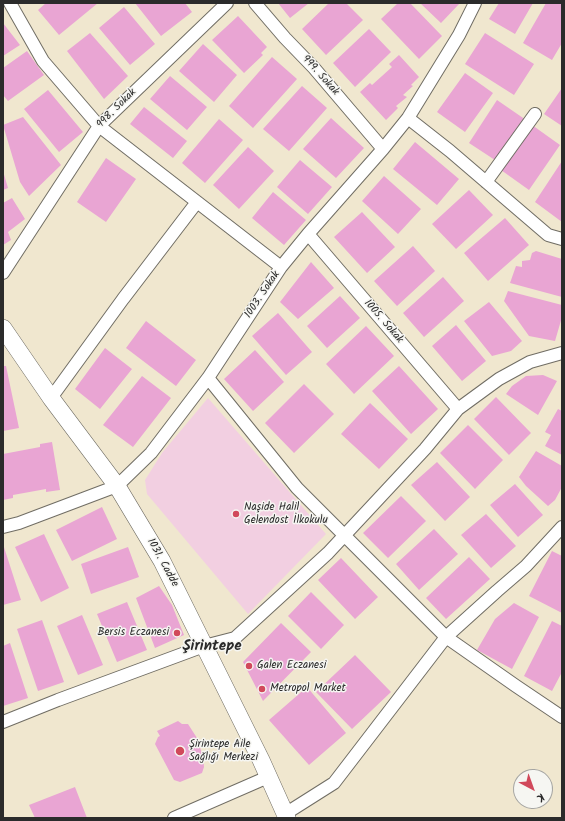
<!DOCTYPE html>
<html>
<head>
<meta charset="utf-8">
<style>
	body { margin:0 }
	#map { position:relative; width:565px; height:821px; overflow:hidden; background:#f0e7cf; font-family:Kalam,sans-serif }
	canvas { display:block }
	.frame { position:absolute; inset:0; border:4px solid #2b2b2b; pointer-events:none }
	.north { position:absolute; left:513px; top:769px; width:40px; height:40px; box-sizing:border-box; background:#f6f6f2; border:1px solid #a5a5a2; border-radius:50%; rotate:139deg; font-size:11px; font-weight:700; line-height:16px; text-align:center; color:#2b2b2b }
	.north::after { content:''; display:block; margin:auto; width:14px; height:18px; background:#d1495b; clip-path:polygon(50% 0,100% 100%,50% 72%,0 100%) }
</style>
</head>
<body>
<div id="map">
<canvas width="565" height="821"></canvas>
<div class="frame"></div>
<div class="north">K</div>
</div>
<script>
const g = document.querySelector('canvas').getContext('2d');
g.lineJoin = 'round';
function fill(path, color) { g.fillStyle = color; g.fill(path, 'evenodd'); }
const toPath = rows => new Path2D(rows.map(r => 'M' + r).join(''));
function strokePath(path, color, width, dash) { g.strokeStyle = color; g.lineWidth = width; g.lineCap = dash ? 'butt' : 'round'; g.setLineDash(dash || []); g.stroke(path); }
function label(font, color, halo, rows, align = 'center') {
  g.font = font + ' Kalam,sans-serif'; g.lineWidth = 3; g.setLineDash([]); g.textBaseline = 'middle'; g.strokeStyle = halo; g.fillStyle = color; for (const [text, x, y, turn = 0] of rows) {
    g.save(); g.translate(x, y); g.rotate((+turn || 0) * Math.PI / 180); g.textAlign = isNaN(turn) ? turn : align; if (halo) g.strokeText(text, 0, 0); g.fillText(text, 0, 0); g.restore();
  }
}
fill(toPath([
	[208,398,326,534,248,614,147,494,145,480,162,453]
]), '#f2cfe1');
fill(toPath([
	[46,3,98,3,59,35,38,10],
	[135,3,185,3,192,12,161,36],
	[278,3,309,3,290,18],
	[329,3,346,3,363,20,326,55,302,29],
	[398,3,410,3,442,36,419,59,381,19],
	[420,3,460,3,441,23],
	[499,3,533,3,515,34,489,19],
	[546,3,559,3,562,5,562,43,552,60,523,43],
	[124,7,155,44,130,65,99,28],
	[238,16,267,47,261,53,263,55,244,73,212,40],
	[3,23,20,45,3,56],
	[369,29,391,52,355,87,333,63],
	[90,33,128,76,104,99,67,51],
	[485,33,534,64,514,95,465,64],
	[203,44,237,75,214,102,179,71],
	[27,51,44,75,8,101,3,95,3,68],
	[399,55,419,77,411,85,413,86,403,95,407,97,396,106,398,108,386,120,360,92,370,83,372,85,392,67,389,64],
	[272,57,297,79,253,128,229,106],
	[465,73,493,93,465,132,437,112],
	[170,76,207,107,187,130,150,99],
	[302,86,327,108,289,151,263,129],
	[562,88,562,126,544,114],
	[48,90,83,132,59,152,24,109],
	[497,100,526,120,498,162,469,143],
	[144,107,187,141,173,158,130,124],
	[23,117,61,165,29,196,20,182,3,125],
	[331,118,364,148,336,178,303,149],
	[219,119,243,140,205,183,182,163],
	[532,125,560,145,529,190,501,170],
	[415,142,459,179,437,205,393,169],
	[248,147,274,171,239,209,213,185],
	[106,158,136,179,106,222,77,202],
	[300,160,332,187,308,214,277,187],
	[562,161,562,222,535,202],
	[3,171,8,188,3,190],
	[384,176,421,209,398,234,362,201],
	[469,190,493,215,456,249,432,224],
	[273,192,306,220,284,245,252,218],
	[12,198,25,219,8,232,11,240,3,245,3,203],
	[362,212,395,247,367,273,334,237],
	[505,218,529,245,488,281,464,253],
	[413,246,435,271,397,306,374,281],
	[536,251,562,259,562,297,510,283,516,266,522,267,522,261,530,260,532,253],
	[311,262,334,288,298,319,280,302],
	[443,277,464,301,424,337,403,313],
	[508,291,562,305,562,317,555,341,529,336,504,301],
	[340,296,360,318,327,348,307,326],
	[489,302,522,341,511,351,492,356,464,321],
	[278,313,312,352,286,375,252,336],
	[146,321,196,360,176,386,126,348],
	[456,325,486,361,462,381,432,346],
	[366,326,394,356,354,394,326,364],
	[105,348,132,369,100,409,75,389],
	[255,350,284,382,253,411,224,379],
	[3,366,6,366,19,428,3,431],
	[399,366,438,409,411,434,372,391],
	[543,375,557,381,538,415,506,394,512,386,526,376],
	[142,376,171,398,133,447,103,425],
	[304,384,334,414,294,453,265,423],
	[496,397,531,433,509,455,474,419],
	[370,403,408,439,379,469,341,434],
	[558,409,562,411,562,455,545,446,551,435,545,432],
	[468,425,503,460,475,489,440,453],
	[52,442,60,490,46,492,46,489,13,495,13,498,3,500,3,454,40,447,40,444],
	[536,451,562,466,562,487,555,500,548,506,526,486,519,477],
	[437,462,470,497,445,521,411,485],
	[515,484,543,515,518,537,490,505],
	[401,496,426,521,388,558,363,533],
	[102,507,117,539,72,561,56,530],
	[486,514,516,546,491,568,461,535],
	[434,529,458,554,419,590,396,564],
	[44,534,69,588,41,602,15,547],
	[3,544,21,600,3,605],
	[128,547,139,577,91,594,81,564],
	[552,551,562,556,562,613,529,596],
	[469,557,490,579,446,619,426,598],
	[341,558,378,597,355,619,318,580],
	[159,586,172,605,184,635,155,648,136,598],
	[311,592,344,625,321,649,288,616],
	[127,602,147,650,117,662,97,614],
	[514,603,539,617,512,669,477,650,495,619],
	[82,615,103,665,78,675,57,626],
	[42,620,64,682,38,691,17,629],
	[552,621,562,626,562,672,552,691,524,676],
	[281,623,311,652,263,701,243,662],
	[10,643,28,698,3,706,3,646],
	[355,655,391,692,352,729,316,692],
	[307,687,346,733,309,765,269,720],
	[178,721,182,724,188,724,197,738,203,757,204,767,202,773,180,782,174,780,155,744,158,737,160,736,157,731],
	[75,787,87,818,35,818,29,805]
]), '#e9a5d3');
const street = toPath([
	[10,3,43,61,99,126,281,267],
	[255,3,285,38,314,68,383,149],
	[408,118,450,151,548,235,562,239],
	[486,182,535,114],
	[308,234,458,409],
	[3,273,99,126,227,3],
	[208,378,297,488,446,637,516,686,562,717],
	[51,398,123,299,197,202],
	[3,527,19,523,117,486,151,453,208,378,281,267,308,234,383,149,408,118,459,35,475,3],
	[3,722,58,700,204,646,235,638,328,553,425,449,458,409,499,379,530,362,562,353],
	[285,814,334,783,446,637,497,591,526,566,562,527],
	[174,818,268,777]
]);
const secondary = toPath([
	[3,328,51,398,117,486,162,561,261,760,287,818]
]);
strokePath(street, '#706d64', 14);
strokePath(secondary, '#706d64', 18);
strokePath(street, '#fff', 12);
strokePath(secondary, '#fff', 17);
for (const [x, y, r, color] of [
	[236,514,4,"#d1495b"],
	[177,633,4,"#d1495b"],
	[249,666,4,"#d1495b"],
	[262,689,4,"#d1495b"],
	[180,751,5,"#d1495b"]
]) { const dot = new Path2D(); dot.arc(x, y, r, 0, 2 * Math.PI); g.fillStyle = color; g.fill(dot); strokePath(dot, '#f6f6f2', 1.5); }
label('11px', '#2b2b2b', '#f6f6f2', [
	["999. Sokak",320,76,48],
	["998. Sokak",117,109,-45],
	["1003. Sokak",263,295,-56],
	["1005. Sokak",383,322,49],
	["1031. Cadde",162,563,61]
]);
label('11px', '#2b2b2b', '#f6f6f2', [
	["Naşide Halil",244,508],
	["Gelendost İlkokulu",244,521],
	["Bersis Eczanesi",169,633,"right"],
	["Galen Eczanesi",257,666],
	["Metropol Market",270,689],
	["Şirintepe Aile",189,745],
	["Sağlığı Merkezi",189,758]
], 'left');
label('bold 15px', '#2b2b2b', '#f6f6f2', [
	["Şirintepe",212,647]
]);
</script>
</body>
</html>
